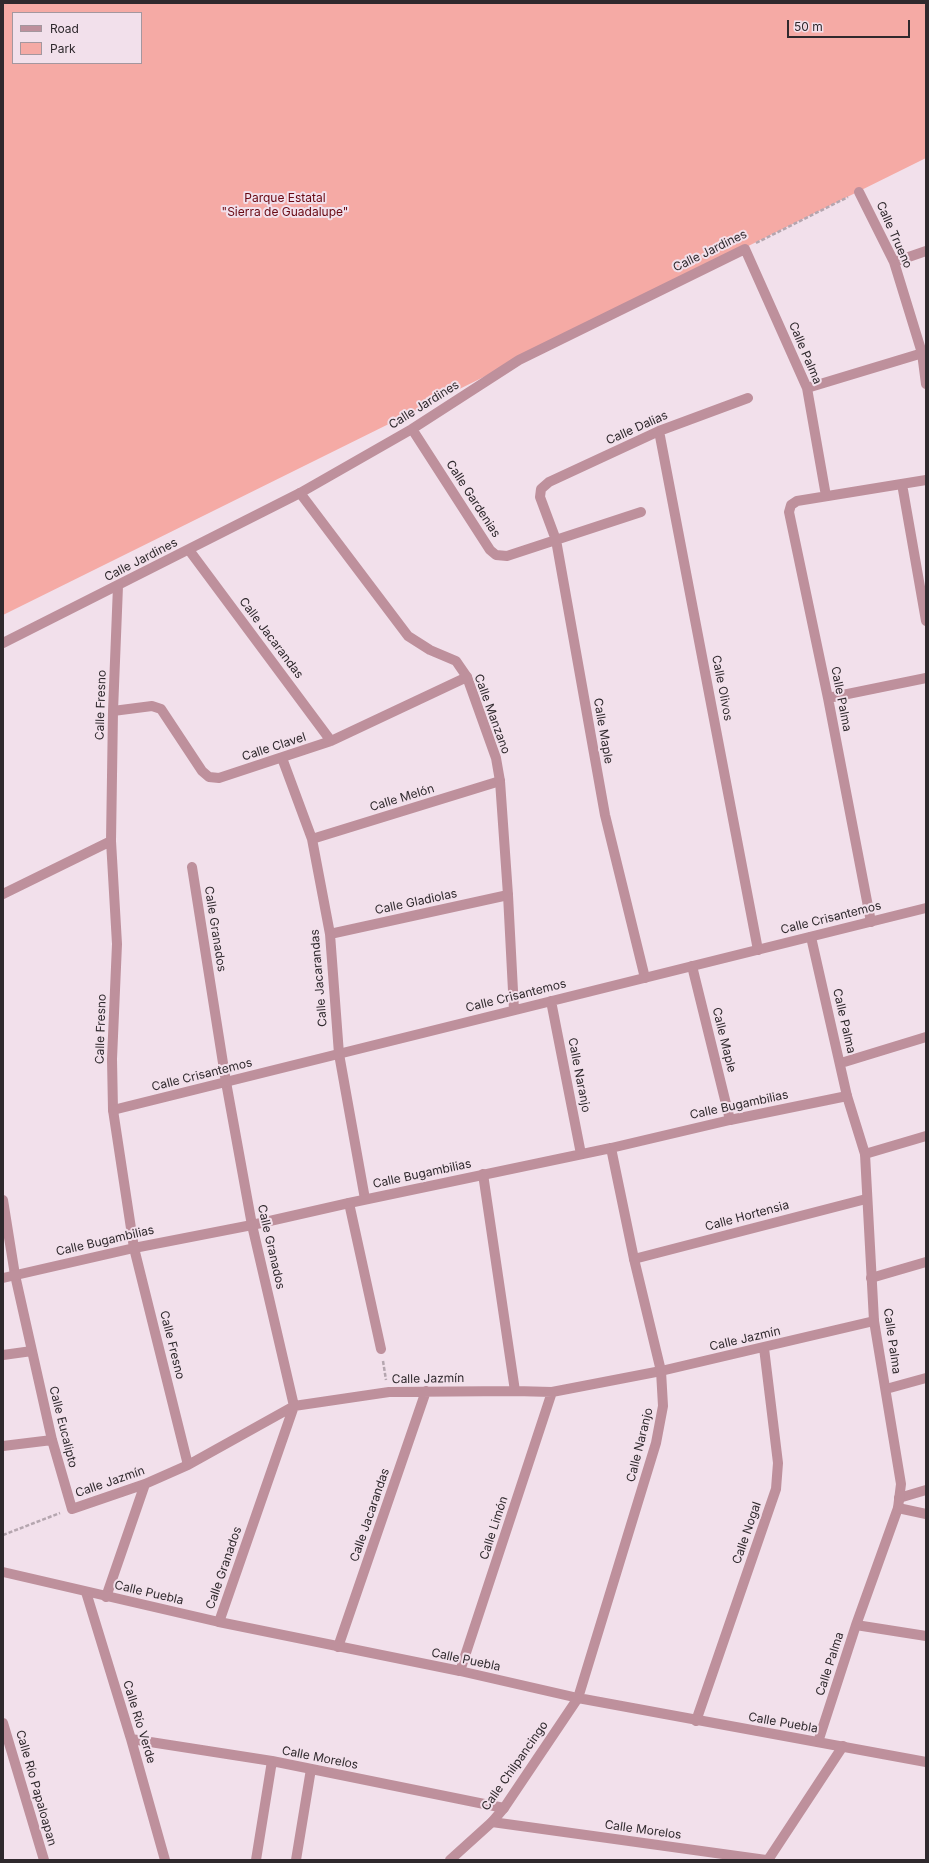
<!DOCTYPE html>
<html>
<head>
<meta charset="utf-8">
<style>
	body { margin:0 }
	#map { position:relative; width:929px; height:1863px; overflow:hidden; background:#f2e0eb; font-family:Inter,sans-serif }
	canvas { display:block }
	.frame { position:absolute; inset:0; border:4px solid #2f292d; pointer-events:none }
	.legend { position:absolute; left:12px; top:12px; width:130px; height:52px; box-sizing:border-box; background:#f2e0eb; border:1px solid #a4979f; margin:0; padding:5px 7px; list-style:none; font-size:12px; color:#2f292d }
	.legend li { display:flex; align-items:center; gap:8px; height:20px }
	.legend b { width:20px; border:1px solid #a4979f }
	.scale { position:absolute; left:787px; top:20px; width:123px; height:18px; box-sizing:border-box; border:2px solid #2f292d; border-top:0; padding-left:5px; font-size:12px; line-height:14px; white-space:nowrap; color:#2f292d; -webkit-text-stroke:3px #f2e0eb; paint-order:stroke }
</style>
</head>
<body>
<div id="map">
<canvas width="929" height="1863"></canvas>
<div class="frame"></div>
<ul class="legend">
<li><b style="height:5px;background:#be909c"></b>Road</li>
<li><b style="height:11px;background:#f5aaa5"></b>Park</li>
</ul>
<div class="scale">50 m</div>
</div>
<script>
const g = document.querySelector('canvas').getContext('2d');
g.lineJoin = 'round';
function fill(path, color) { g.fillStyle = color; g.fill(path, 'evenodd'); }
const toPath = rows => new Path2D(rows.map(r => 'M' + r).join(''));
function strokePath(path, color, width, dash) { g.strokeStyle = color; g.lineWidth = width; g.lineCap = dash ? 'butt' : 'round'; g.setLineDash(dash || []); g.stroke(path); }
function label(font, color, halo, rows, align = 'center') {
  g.font = font + ' Inter,sans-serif'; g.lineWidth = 4; g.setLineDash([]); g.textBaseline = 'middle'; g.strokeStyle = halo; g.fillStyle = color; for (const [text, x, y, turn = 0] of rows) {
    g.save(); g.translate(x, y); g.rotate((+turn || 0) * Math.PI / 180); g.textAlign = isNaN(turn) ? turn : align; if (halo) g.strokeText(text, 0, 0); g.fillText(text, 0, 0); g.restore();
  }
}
fill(toPath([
	[3,3,926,3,926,158,3,615],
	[13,13,141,13,141,63,13,63]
]), '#f5aaa5');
strokePath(toPath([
	[756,243,848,197],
	[383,1361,386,1380],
	[3,1535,60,1513]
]), '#b5a6af', 2.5, [4, 2]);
strokePath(toPath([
	[859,192,894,262,922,353,926,384],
	[894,262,926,251],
	[807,388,926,352],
	[412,429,490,550,496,555,507,556,641,512],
	[659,431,758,950],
	[902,484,926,621],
	[189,550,331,741],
	[118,586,113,711,111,841,117,944,112,1059,113,1110,134,1248,188,1465],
	[3,643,300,493,412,429,519,360,745,249,807,388,826,496],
	[828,698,926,678],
	[113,711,152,706,161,709,202,771,209,777,219,778,331,741,467,677],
	[282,758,312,839,330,934,339,1054,365,1199],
	[312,839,500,781],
	[192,867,226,1082,252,1225,294,1406,219,1622],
	[3,894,111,841],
	[871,922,828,698,789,512,791,505,797,501,926,480],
	[330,934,508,895],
	[811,937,847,1096],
	[692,966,730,1120],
	[645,978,605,815,556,540,540,497,541,489,549,482,659,431,748,398],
	[841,1063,926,1037],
	[865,1154,926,1136],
	[483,1174,515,1391],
	[3,1200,15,1275,52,1440,72,1509,145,1484,188,1465,294,1406,389,1392,515,1391,552,1392,661,1371,874,1321],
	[349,1203,381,1349],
	[634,1259,866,1199],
	[871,1278,926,1262],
	[3,1355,32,1351],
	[886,1389,926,1378],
	[3,1446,52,1440],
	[899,1498,926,1490],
	[86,1592,131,1739,165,1860],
	[106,1597,145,1484],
	[856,1625,926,1636],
	[338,1647,426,1391],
	[460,1671,552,1392],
	[696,1721,776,1489,778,1463,764,1348],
	[3,1723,44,1860],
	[131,1739,272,1761,504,1808],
	[818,1742,856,1625,898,1508],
	[492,1822,766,1860],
	[256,1860,272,1761],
	[296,1860,311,1769],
	[768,1860,843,1746]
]), '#be909c', 10);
strokePath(toPath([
	[300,493,408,636,430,650,456,661,467,677,496,758,500,781,508,895,514,1010],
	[551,1001,581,1154],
	[113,1110,926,908],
	[3,1278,134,1248,252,1225,349,1203,611,1148,730,1120,847,1096,865,1154,874,1321,901,1484,898,1508,926,1514],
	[3,1572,219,1622,460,1671,578,1698,926,1762],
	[450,1860,492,1822,504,1808,578,1698,656,1443,663,1406,661,1371,634,1259,611,1148]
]), '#be909c', 10);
label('12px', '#670711', '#f2e0eb', [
	["Parque Estatal",285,198],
	["\"Sierra de Guadalupe\"",285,212]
]);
label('12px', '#2f292d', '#f2e0eb', [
	["Calle Trueno",894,235,66],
	["Calle Jardines",710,251,-26],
	["Calle Palma",805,353,67],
	["Calle Jardines",424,405,-32],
	["Calle Dalias",637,428,-24],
	["Calle Gardenias",473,499,57],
	["Calle Jardines",141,560,-27],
	["Calle Jacarandas",271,638,53],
	["Calle Olivos",722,688,79],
	["Calle Palma",841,699,79],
	["Calle Fresno",101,705,-88],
	["Calle Manzano",492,714,70],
	["Calle Maple",603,731,80],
	["Calle Clavel",274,747,-18],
	["Calle Melón",402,798,-17],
	["Calle Gladiolas",416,902,-12],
	["Calle Crisantemos",831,918,-14],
	["Calle Granados",215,929,81],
	["Calle Jacarandas",319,978,-95],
	["Calle Crisantemos",516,996,-14],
	["Calle Palma",844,1021,77],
	["Calle Fresno",101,1029,-88],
	["Calle Maple",724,1040,76],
	["Calle Crisantemos",202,1075,-14],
	["Calle Naranjo",579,1075,79],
	["Calle Bugambilias",739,1105,-12],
	["Calle Bugambilias",422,1174,-12],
	["Calle Hortensia",747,1216,-15],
	["Calle Bugambilias",105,1241,-13],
	["Calle Granados",271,1247,77],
	["Calle Jazmín",745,1339,-13],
	["Calle Palma",892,1341,82],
	["Calle Fresno",172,1345,76],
	["Calle Jazmín",428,1379,-1],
	["Calle Eucalipto",63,1427,76],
	["Calle Naranjo",640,1445,-76],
	["Calle Jazmín",110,1482,-19],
	["Calle Jacarandas",370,1515,-71],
	["Calle Limón",494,1528,-72],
	["Calle Nogal",747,1533,-71],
	["Calle Granados",224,1568,-71],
	["Calle Puebla",149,1593,13],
	["Calle Puebla",466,1660,12],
	["Calle Palma",830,1664,-72],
	["Calle Río Verde",139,1722,73],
	["Calle Puebla",783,1723,10],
	["Calle Morelos",320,1758,11],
	["Calle Chilpancingo",515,1766,-55],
	["Calle Río Papaloapan",36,1788,74],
	["Calle Morelos",643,1830,8]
]);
</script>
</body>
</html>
